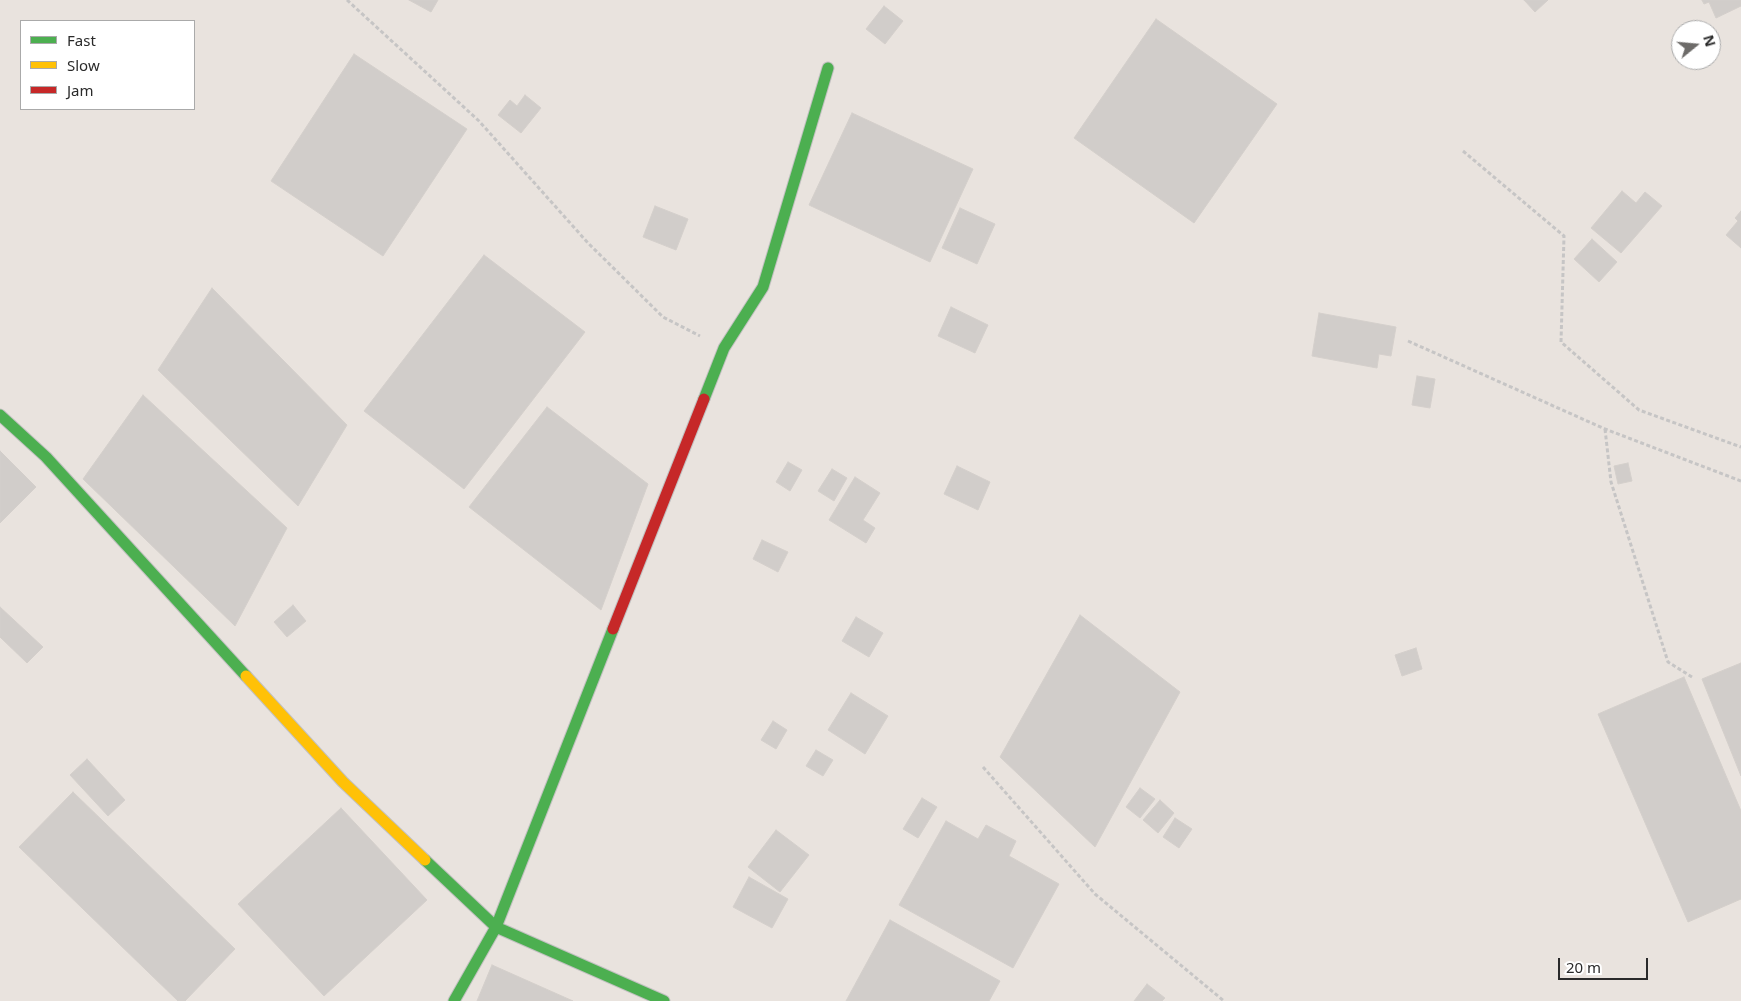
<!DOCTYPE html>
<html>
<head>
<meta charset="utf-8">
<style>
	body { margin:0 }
	#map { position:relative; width:1741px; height:1001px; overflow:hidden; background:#e9e3de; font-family:"Noto Sans",sans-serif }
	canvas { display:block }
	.legend { position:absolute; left:20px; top:20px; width:175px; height:90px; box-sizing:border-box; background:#fff; border:1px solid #aaa; margin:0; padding:6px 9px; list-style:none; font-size:15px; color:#2a2a2a }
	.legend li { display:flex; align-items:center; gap:10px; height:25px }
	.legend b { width:25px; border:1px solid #aaa }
	.north { position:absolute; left:1671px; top:20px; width:50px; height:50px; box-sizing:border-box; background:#fff; border:1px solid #aaa; border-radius:50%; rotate:73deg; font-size:14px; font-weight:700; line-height:20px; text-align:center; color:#2a2a2a }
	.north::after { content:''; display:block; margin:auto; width:18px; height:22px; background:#6d6b69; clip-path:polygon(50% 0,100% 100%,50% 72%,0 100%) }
	.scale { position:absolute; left:1558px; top:958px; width:90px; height:22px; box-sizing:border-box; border:2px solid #2a2a2a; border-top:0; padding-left:6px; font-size:15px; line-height:18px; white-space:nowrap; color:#2a2a2a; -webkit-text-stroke:4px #fff; paint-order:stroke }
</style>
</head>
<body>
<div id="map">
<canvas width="1741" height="1001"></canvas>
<ul class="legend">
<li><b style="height:6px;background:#4caf50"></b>Fast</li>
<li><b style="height:6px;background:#ffc107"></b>Slow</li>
<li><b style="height:6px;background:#c62828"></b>Jam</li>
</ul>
<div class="north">N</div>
<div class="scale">20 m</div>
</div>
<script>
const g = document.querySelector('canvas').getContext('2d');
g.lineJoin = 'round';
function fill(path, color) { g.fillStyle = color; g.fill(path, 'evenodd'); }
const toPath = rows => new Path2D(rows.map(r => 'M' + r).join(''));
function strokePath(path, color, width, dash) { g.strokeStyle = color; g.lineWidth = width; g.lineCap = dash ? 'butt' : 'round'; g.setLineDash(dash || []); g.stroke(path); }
const building = toPath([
	[409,0,438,0,431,12,409,0],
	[1524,0,1548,0,1535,12,1524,0],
	[1702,0,1741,0,1741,6,1716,18,1709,2,1704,4,1702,0],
	[884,6,903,21,885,44,866,29,884,6],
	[1156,19,1277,104,1194,223,1074,138,1156,19],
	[354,54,467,129,383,256,271,181,354,54],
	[525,95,541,108,521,133,498,115,510,100,517,106,525,95],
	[852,113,973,169,930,262,809,205,852,113],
	[1622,191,1636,203,1645,192,1662,206,1621,253,1591,228,1622,191],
	[655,206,688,219,676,250,643,237,655,206],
	[960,208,995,224,977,264,942,248,960,208],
	[1741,211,1741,248,1726,235,1738,221,1735,218,1741,211],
	[1592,239,1617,262,1599,282,1574,259,1592,239],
	[484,255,585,332,464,489,364,411,484,255],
	[212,288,347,425,298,506,158,370,212,288],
	[951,307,988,325,975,353,938,336,951,307],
	[1319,313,1396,327,1391,356,1379,354,1377,368,1312,356,1319,313],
	[1417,376,1435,379,1430,408,1412,405,1417,376],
	[143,395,287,528,235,626,83,479,143,395],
	[547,407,648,484,601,610,469,507,547,407],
	[0,451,36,487,0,523,0,451],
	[788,462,802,470,790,491,776,482,788,462],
	[1628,463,1632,481,1618,484,1614,466,1628,463],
	[957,466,990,482,978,510,944,494,957,466],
	[832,469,847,478,834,501,818,491,832,469],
	[855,477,880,493,863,520,875,528,866,543,829,520,855,477],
	[762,540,788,552,778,572,753,559,762,540],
	[293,605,306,621,287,637,274,622,293,605],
	[0,607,43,647,27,663,0,637,0,607],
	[1080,615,1180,692,1095,847,1000,757,1080,615],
	[856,617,883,633,869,657,842,641,856,617],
	[1416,648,1422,669,1402,676,1395,655,1416,648],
	[1741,663,1741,776,1702,679,1741,663],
	[1684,677,1741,811,1741,899,1688,922,1598,714,1684,677],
	[851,693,888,716,865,754,828,730,851,693],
	[773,721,787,730,776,749,761,740,773,721],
	[816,750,833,760,823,776,806,766,816,750],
	[87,759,125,800,108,816,70,775,87,759],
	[1140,788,1155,799,1140,818,1126,807,1140,788],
	[73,792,235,949,185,1001,178,1001,19,847,73,792],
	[922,798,937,807,918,838,903,829,922,798],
	[1160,800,1174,813,1158,833,1143,820,1160,800],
	[341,808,427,900,324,996,238,904,341,808],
	[1175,818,1192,829,1179,848,1163,837,1175,818],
	[946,821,978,839,986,825,1016,841,1009,856,1059,884,1013,968,899,905,946,821],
	[776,830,809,855,780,892,748,867,776,830],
	[749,877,788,899,772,928,733,907,749,877],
	[890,920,1000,981,989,1001,846,1001,890,920],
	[492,965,573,1001,477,1001,492,965],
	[1147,984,1165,998,1162,1001,1134,1001,1147,984]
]);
fill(building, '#d1cdca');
strokePath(building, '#d4cfcb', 1);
const fast = toPath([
	[704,399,724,348,763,287,828,68],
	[0,415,46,457,246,676],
	[425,860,496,927,664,1001],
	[454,1001,496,927,613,629]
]);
const slow = toPath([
	[246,676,343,782,425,860]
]);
const jam = toPath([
	[613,629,704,399]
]);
strokePath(fast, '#c2c1c1', 13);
strokePath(slow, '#c2c1c1', 13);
strokePath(jam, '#c2c1c1', 13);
strokePath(toPath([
	[347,0,479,121,588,243,663,317,700,336],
	[1463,151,1564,236,1561,342,1639,410,1741,447],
	[1408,341,1605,429,1741,481],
	[1605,429,1611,482,1668,662,1692,677],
	[983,767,1095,894,1224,1001]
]), '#c6c5c5', 3, [4, 2.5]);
strokePath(fast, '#4caf50', 11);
strokePath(slow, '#ffc107', 11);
strokePath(jam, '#c62828', 11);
</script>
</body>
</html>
